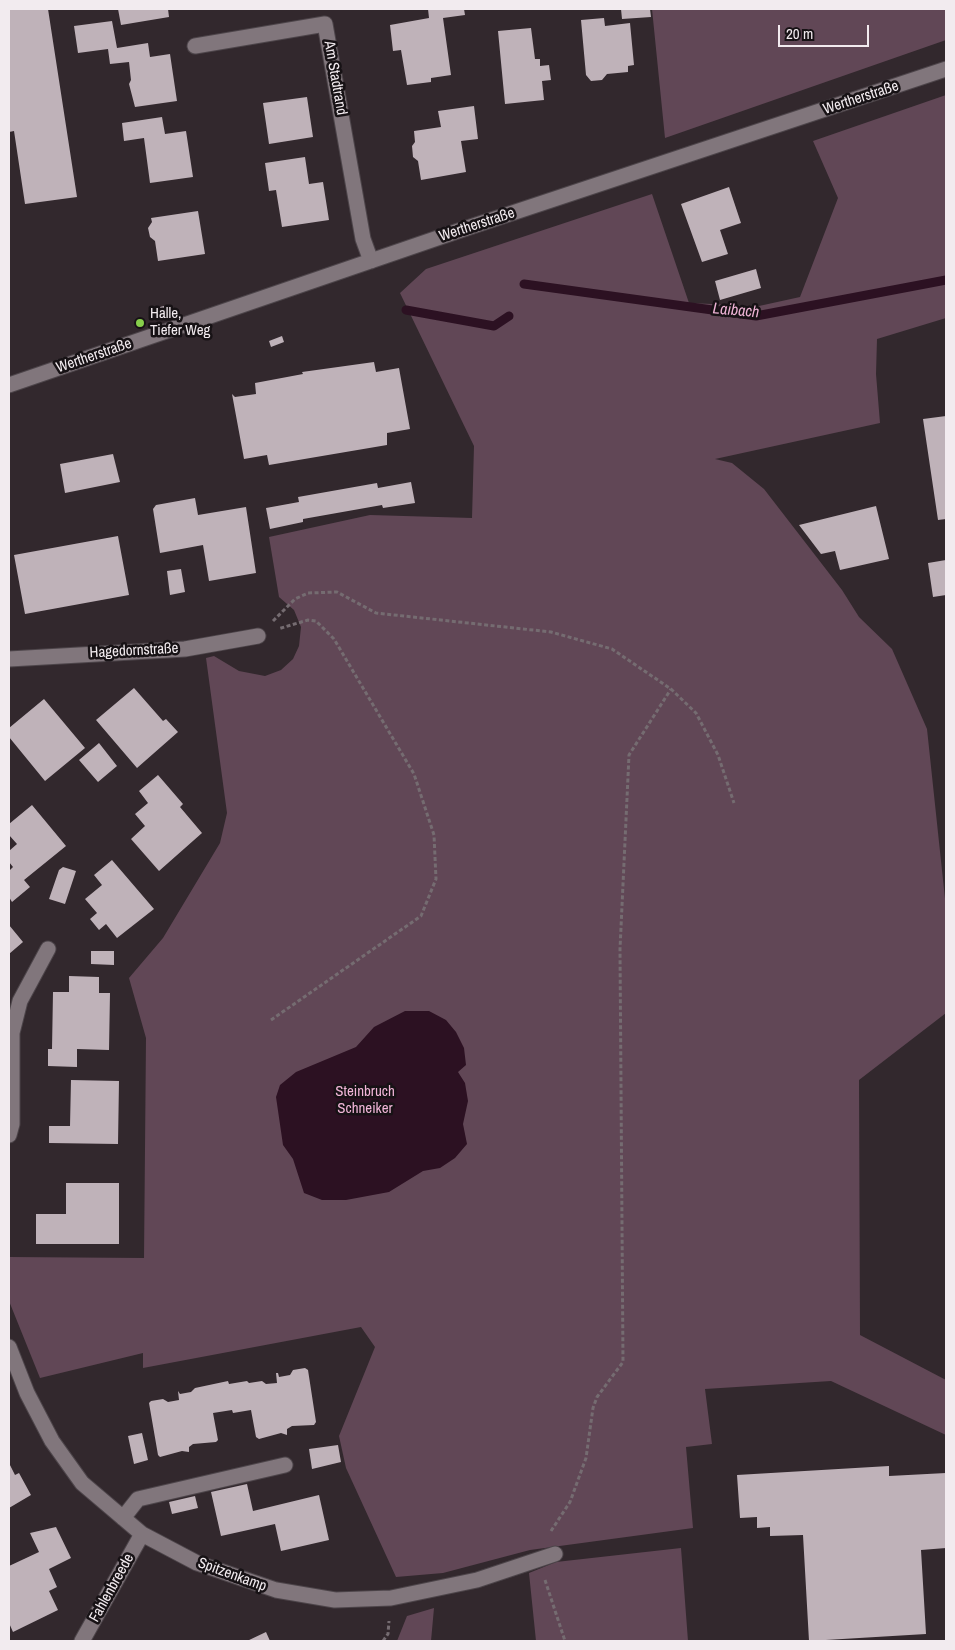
<!DOCTYPE html>
<html>
<head>
<meta charset="utf-8">
<style>
	body { margin:0 }
	#map { position:relative; width:955px; height:1650px; overflow:hidden; background:#32282d; font-family:"Archivo Narrow",sans-serif }
	canvas { display:block }
	.frame { position:absolute; inset:0; border:10px solid #f2ebef; pointer-events:none }
	.scale { position:absolute; left:778px; top:25px; width:91px; height:22px; box-sizing:border-box; border:2px solid #f2ebef; border-top:0; padding-left:6px; font-size:15px; line-height:18px; white-space:nowrap; color:#f2ebef; -webkit-text-stroke:4px #171215; paint-order:stroke }
</style>
</head>
<body>
<div id="map">
<canvas width="955" height="1650"></canvas>
<div class="frame"></div>
<div class="scale">20 m</div>
</div>
<script>
const g = document.querySelector('canvas').getContext('2d');
g.lineJoin = 'round';
function fill(path, color) { g.fillStyle = color; g.fill(path, 'evenodd'); }
const toPath = rows => new Path2D(rows.map(r => 'M' + r).join(''));
function strokePath(path, color, width, dash) { g.strokeStyle = color; g.lineWidth = width; g.lineCap = dash ? 'butt' : 'round'; g.setLineDash(dash || []); g.stroke(path); }
function label(font, color, halo, rows, align = 'center') {
  g.font = font + ' "Archivo Narrow",sans-serif'; g.lineWidth = 5; g.setLineDash([]); g.textBaseline = 'middle'; g.strokeStyle = halo; g.fillStyle = color; for (const [text, x, y, turn = 0] of rows) {
    g.save(); g.translate(x, y); g.rotate((+turn || 0) * Math.PI / 180); g.textAlign = isNaN(turn) ? turn : align; if (halo) g.strokeText(text, 0, 0); g.fillText(text, 0, 0); g.restore();
  }
}
fill(toPath([
	[652,9,946,9,946,40,665,138],
	[946,95,946,318,877,339,876,374,880,423,715,459,732,463,764,489,842,590,859,617,892,649,927,729,946,908,946,1013,859,1080,860,1335,946,1380,946,1435,831,1381,705,1389,712,1444,686,1447,693,1528,530,1550,443,1573,396,1577,346,1468,339,1436,375,1347,361,1327,143,1368,143,1353,40,1378,9,1301,9,1257,144,1258,146,1038,129,978,163,938,220,843,227,813,206,658,214,656,239,671,265,676,281,670,293,659,299,646,301,627,294,610,279,597,269,537,370,515,472,518,474,446,400,293,426,269,652,194,689,303,759,306,800,297,838,198,813,141],
	[681,1548,688,1641,536,1641,529,1573,556,1562],
	[434,1608,431,1641,397,1641,407,1616]
]), '#614756');
fill(toPath([
	[405,1011,429,1011,446,1020,456,1032,464,1048,466,1065,458,1072,465,1083,468,1101,463,1124,467,1144,455,1158,440,1168,423,1171,389,1192,346,1200,322,1200,304,1193,293,1159,283,1145,276,1097,280,1085,296,1072,356,1047,374,1027]
]), '#2c1122');
strokePath(toPath([
	[524,284,756,316,946,280],
	[406,310,494,326,509,316]
]), '#2c1122', 9);
fill(toPath([
	[9,9,48,9,77,197,25,204,14,131,9,132],
	[118,9,168,9,169,17,121,25],
	[428,9,464,9,465,15,443,18,451,75,431,78,431,82,407,85,401,50,393,51,390,25,429,18],
	[621,9,650,9,651,17,622,19],
	[604,18,605,26,630,23,634,65,628,66,628,72,607,74,602,80,591,81,586,75,581,20],
	[112,21,117,48,148,43,150,57,170,54,177,101,135,107,129,84,131,80,129,62,110,64,108,49,78,53,74,26],
	[531,28,535,59,540,59,540,66,549,65,551,80,542,81,544,100,505,104,498,31],
	[307,97,313,137,269,144,263,103],
	[474,106,478,139,461,141,466,172,421,180,418,161,413,157,412,146,415,142,414,131,441,127,438,111],
	[162,117,165,134,186,131,193,177,150,183,144,138,124,141,122,123],
	[305,157,309,184,323,182,329,220,282,227,276,190,269,191,265,163],
	[729,187,741,223,720,230,728,254,702,262,681,204],
	[198,211,205,254,158,261,155,241,150,237,148,228,152,222,151,218],
	[756,269,761,288,720,300,715,281],
	[164,306,165,310,154,313,152,309],
	[282,336,284,342,271,347,269,341],
	[374,362,376,372,399,368,410,429,387,433,387,445,269,465,267,455,244,459,232,394,235,397,256,394,255,383,303,374,302,372],
	[946,416,946,519,938,520,923,419],
	[113,454,120,482,65,493,60,464],
	[411,482,415,503,383,508,382,505,303,519,303,522,270,529,266,508,299,502,298,497,377,483,378,488],
	[195,498,198,515,246,507,256,573,209,581,203,545,160,553,153,509,156,505],
	[876,506,889,559,840,570,835,551,821,554,799,525],
	[118,536,129,595,25,614,14,555],
	[946,560,946,595,933,597,928,563],
	[181,569,185,592,170,595,167,571],
	[134,688,163,721,166,719,178,732,137,768,96,720],
	[44,699,85,748,45,781,9,737,9,728],
	[99,743,117,766,98,782,79,760],
	[158,775,183,804,180,807,202,833,159,871,131,839,145,826,135,814,148,803,139,791],
	[32,805,66,846,24,880,30,887,12,902,9,897,9,871,13,867,9,862,9,851,17,844,9,835,9,824],
	[112,860,154,909,117,938,106,924,99,930,90,919,97,913,85,899,102,885,94,875],
	[63,867,76,871,65,904,49,899,59,870],
	[9,925,23,942,9,954],
	[91,951,114,951,114,965,91,964],
	[69,976,99,977,99,993,110,993,109,1050,77,1049,77,1067,48,1066,48,1049,52,1049,53,992,69,992],
	[71,1080,119,1081,118,1144,49,1143,49,1126,70,1126],
	[66,1183,119,1183,119,1244,36,1244,36,1214,66,1214],
	[305,1368,308,1370,316,1422,314,1425,292,1426,287,1429,287,1435,281,1433,259,1439,256,1437,251,1410,233,1413,232,1410,213,1413,218,1440,216,1442,193,1444,189,1447,189,1452,182,1451,160,1457,158,1455,149,1403,151,1401,163,1399,168,1402,179,1400,178,1391,180,1394,191,1392,195,1388,228,1381,229,1384,247,1381,249,1383,262,1381,266,1384,277,1383,276,1373,278,1373,279,1377,290,1375,293,1370],
	[142,1433,148,1460,134,1464,128,1436],
	[338,1445,341,1462,312,1469,309,1449],
	[9,1463,15,1475,19,1473,31,1495,9,1508],
	[889,1466,889,1476,946,1473,946,1548,921,1550,926,1634,809,1641,803,1535,770,1536,770,1527,757,1528,757,1517,740,1518,737,1475],
	[247,1484,253,1511,319,1495,329,1540,281,1551,275,1524,221,1536,211,1492],
	[195,1496,198,1508,172,1514,169,1502],
	[56,1527,71,1558,49,1569,57,1587,49,1591,58,1610,13,1632,9,1623,9,1566,39,1552,30,1533],
	[266,1632,270,1641,247,1641]
]), '#bfb2b9');
const minor = toPath([
	[195,46,325,24,363,239,371,261],
	[9,385,458,231,946,69],
	[9,659,185,649,258,636],
	[9,1135,12,1124,12,1033,20,1001,48,949],
	[9,1347,27,1393,52,1441,82,1483,142,1534,197,1563,276,1590,335,1600,391,1598,477,1580,555,1554],
	[123,1518,138,1499,285,1465],
	[82,1641,142,1534]
]);
strokePath(minor, '#4d454a', 17);
strokePath(toPath([
	[273,621,295,599,308,593,337,592,376,613,551,632,612,649,671,689,696,713,718,755,734,803],
	[271,1020,421,916,436,879,434,835,414,774,334,639,316,621,308,620,278,629],
	[551,1531,570,1502,586,1458,593,1408,597,1397,623,1362,620,949,629,755,671,689],
	[545,1580,565,1641],
	[383,1641,388,1634,389,1621]
]), '#756c71', 3, [4, 2.5]);
strokePath(minor, '#81767c', 15);
for (const [x, y, r, color] of [
	[140,323,5,"#87cf4b"]
]) { const dot = new Path2D(); dot.arc(x, y, r, 0, 2 * Math.PI); g.fillStyle = color; g.fill(dot); strokePath(dot, '#171215', 2); }
label('15px', '#f2ebef', '#171215', [
	["Am Stadtrand",335,78,80],
	["Wertherstraße",861,98,-18],
	["Wertherstraße",477,225,-18],
	["Wertherstraße",94,356,-19],
	["Hagedornstraße",134,651,-3],
	["Spitzenkamp",232,1575,20],
	["Fahlenbreede",112,1588,-61]
]);
label('15px', '#f2ebef', '#171215', [
	["Halle,",150,314],
	["Tiefer Weg",150,331]
], 'left');
label('15px', '#f1b6d8', '#171215', [
	["Steinbruch",365,1092],
	["Schneiker",365,1109]
]);
label('italic 16px', '#eeb3d5', '#171215', [
	["Laibach",736,311,5]
]);
</script>
</body>
</html>
